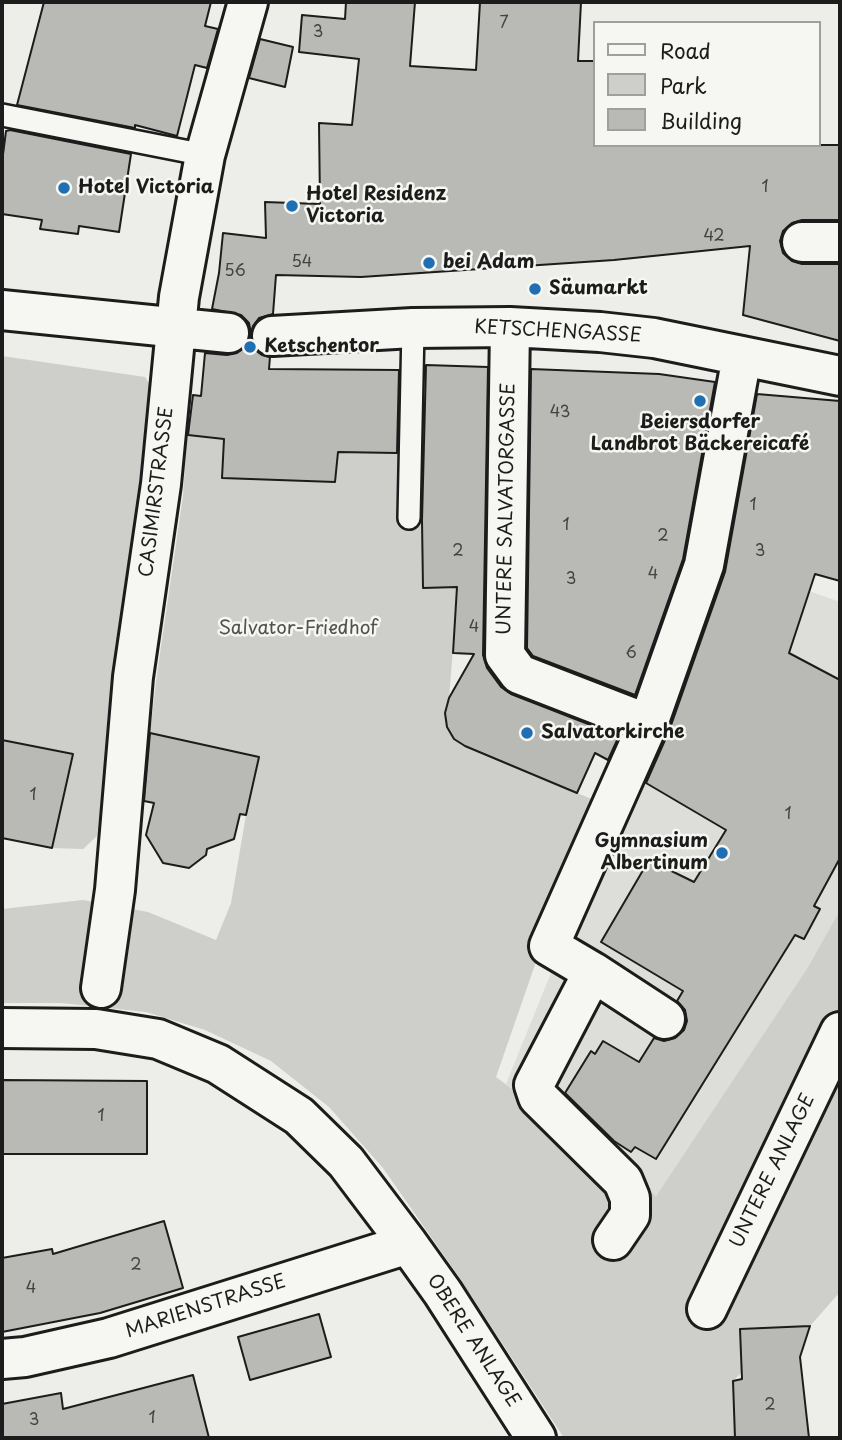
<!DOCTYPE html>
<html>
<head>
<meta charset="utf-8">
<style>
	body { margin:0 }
	#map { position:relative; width:842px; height:1440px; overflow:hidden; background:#edede9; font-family:"Playpen Sans",sans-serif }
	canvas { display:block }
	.frame { position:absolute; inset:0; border:4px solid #1c1c1c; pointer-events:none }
	.legend { position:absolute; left:593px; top:21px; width:228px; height:126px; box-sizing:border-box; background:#f6f6f2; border:2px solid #9f9f9c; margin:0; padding:9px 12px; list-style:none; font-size:21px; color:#1c1c1c }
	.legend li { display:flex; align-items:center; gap:14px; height:35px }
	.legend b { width:35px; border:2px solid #9f9f9c }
</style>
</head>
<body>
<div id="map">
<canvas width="842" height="1440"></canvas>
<div class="frame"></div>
<ul class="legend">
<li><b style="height:9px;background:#f6f6f2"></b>Road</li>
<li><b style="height:19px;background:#cececb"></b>Park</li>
<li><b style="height:19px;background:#b9b9b6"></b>Building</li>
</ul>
</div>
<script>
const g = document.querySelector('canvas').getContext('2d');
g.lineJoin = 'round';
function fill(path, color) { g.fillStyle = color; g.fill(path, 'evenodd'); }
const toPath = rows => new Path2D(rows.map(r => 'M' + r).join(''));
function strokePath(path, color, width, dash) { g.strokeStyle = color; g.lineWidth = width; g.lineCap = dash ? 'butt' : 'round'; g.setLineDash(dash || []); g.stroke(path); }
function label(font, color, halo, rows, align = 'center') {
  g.font = font + ' "Playpen Sans",sans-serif'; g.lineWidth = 5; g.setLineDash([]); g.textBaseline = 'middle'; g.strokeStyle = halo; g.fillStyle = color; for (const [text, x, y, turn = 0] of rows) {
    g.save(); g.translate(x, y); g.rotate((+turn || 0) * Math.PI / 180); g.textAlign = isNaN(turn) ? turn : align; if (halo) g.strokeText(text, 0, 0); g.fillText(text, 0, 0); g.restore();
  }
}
fill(toPath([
	[715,568,725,568,809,591,840,602,840,910,808,967,656,1196,506,1084]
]), '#ddddda');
fill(toPath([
	[2,356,145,377,152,388,97,836,83,849,52,848,73,754,2,740],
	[187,435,224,439,223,478,335,482,338,452,404,453,409,518,422,519,423,587,458,587,449,698,445,713,447,727,454,739,465,746,601,803,545,936,496,1077,656,1196,808,967,840,910,840,1292,810,1326,740,1329,741,1373,733,1381,735,1438,564,1438,461,1280,383,1168,329,1107,271,1061,205,1030,146,1012,61,1003,2,1003,2,909,83,900,148,912,216,940,231,903,246,815,258,757,150,733,157,674,183,496]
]), '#cececb');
const building = toPath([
	[44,2,211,2,205,26,218,29,207,68,195,65,177,136,135,125,135,128,17,105,44,2],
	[346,2,415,2,410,66,476,70,480,2,581,2,578,61,595,61,595,145,840,145,840,220,802,220,792,223,783,231,780,241,783,253,792,261,802,264,840,264,840,341,743,315,750,246,614,260,361,277,276,275,273,314,259,318,253,326,251,334,249,323,241,315,212,309,219,273,223,233,266,238,265,202,320,204,319,123,352,125,359,59,299,52,302,15,345,19,346,2],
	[260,39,293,47,285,87,249,78,260,39],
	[10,130,131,154,119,232,79,226,78,234,40,229,42,220,2,214,2,162,6,131,10,130],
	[250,337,254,349,262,355,270,357,269,369,399,370,397,453,338,452,335,482,222,478,224,439,188,435,193,395,201,396,205,353,227,355,237,353,246,346,250,337],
	[426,365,488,367,483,655,487,668,501,687,511,694,619,736,608,760,595,753,577,793,465,746,454,739,447,727,445,713,449,698,474,654,453,653,457,587,423,588,422,520,426,365],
	[531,369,659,374,715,382,683,559,635,695,533,656,527,648,531,369],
	[757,394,840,401,840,581,815,574,789,653,840,680,840,858,814,906,820,909,804,939,795,935,656,1159,635,1147,631,1152,614,1141,565,1093,591,1051,595,1054,603,1041,639,1062,654,1038,664,1041,675,1038,684,1030,687,1021,685,1010,677,1001,683,991,601,942,649,860,694,882,726,830,646,783,669,731,725,572,757,394],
	[150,733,259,757,246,815,240,814,234,839,207,849,206,855,189,868,163,863,146,835,154,803,144,801,150,733],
	[2,740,73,754,52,848,2,838,2,740],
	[2,1080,147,1081,147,1154,2,1154,2,1080],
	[164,1221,183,1288,100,1313,2,1332,2,1258,52,1249,53,1254,164,1221],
	[319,1314,331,1357,250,1380,238,1337,319,1314],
	[810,1326,800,1357,809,1438,735,1438,733,1381,742,1379,740,1329,810,1326],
	[193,1375,209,1438,2,1438,2,1404,61,1393,63,1409,193,1375]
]);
fill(building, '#b9b9b6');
strokePath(building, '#1c1c1c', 2);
const service = toPath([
	[2,115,205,155],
	[409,518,413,328]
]);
const minor = toPath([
	[802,242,840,242],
	[2,310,229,333],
	[510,327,505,655,519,674,648,724],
	[272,336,413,328,510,327,600,332,654,338,840,376],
	[593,972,665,1019],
	[101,988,115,890,133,677,161,484,179,297,205,155,248,2],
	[2,1028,96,1029,158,1039,218,1064,299,1116,346,1162,408,1244,443,1293,536,1438],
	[613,1240,630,1215,630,1198,623,1181,538,1097,534,1085,593,972,549,946,648,724,704,565,742,356],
	[707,1309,840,1032],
	[2,1359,25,1357,109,1338,408,1244]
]);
strokePath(service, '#1c1c1c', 26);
strokePath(minor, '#1c1c1c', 44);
strokePath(service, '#f6f6f2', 21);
strokePath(minor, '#f6f6f2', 38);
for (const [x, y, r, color] of [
	[64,188,7,"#1f6fb2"],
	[292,206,7,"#1f6fb2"],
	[429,263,7,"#1f6fb2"],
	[535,289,7,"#1f6fb2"],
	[250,347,7,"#1f6fb2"],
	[700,401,7,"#1f6fb2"],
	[527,733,7,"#1f6fb2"],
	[722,853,7,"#1f6fb2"]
]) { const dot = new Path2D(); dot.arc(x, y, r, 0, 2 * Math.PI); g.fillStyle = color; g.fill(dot); strokePath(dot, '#f6f6f2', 2.5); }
label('16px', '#434342', null, [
	["7",504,24],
	["3",318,33],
	["1",765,188],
	["42",714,237],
	["54",302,263],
	["56",235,272],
	["43",560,413],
	["1",753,506],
	["1",566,526],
	["2",663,537],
	["2",458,552],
	["3",760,552],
	["4",653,575],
	["3",571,580],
	["4",474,628],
	["6",631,654],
	["1",33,796],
	["1",788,815],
	["1",101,1117],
	["2",136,1266],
	["4",31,1289],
	["2",770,1406],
	["1",152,1419],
	["3",34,1421]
]);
label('bold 19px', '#1c1c1c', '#f6f6f2', [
	["Hotel Victoria",78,188],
	["Hotel Residenz",306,195],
	["Victoria",306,217],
	["bei Adam",443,263],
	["Säumarkt",549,289],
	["Ketschentor",264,347],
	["Beiersdorfer",700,423,"center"],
	["Landbrot Bäckereicafé",700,445,"center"],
	["Salvatorkirche",541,733],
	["Gymnasium",708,842,"right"],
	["Albertinum",708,864,"right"]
], 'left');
label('19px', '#1c1c1c', '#f6f6f2', [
	["KETSCHENGASSE",558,332,3],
	["CASIMIRSTRASSE",157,492,-83],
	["UNTERE SALVATORGASSE",507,509,-89],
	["UNTERE ANLAGE",773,1171,-64],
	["MARIENSTRASSE",206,1307,-18],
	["OBERE ANLAGE",473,1341,57]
]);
label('19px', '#515151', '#f6f6f2', [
	["Salvator-Friedhof",298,629]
]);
</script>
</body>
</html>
